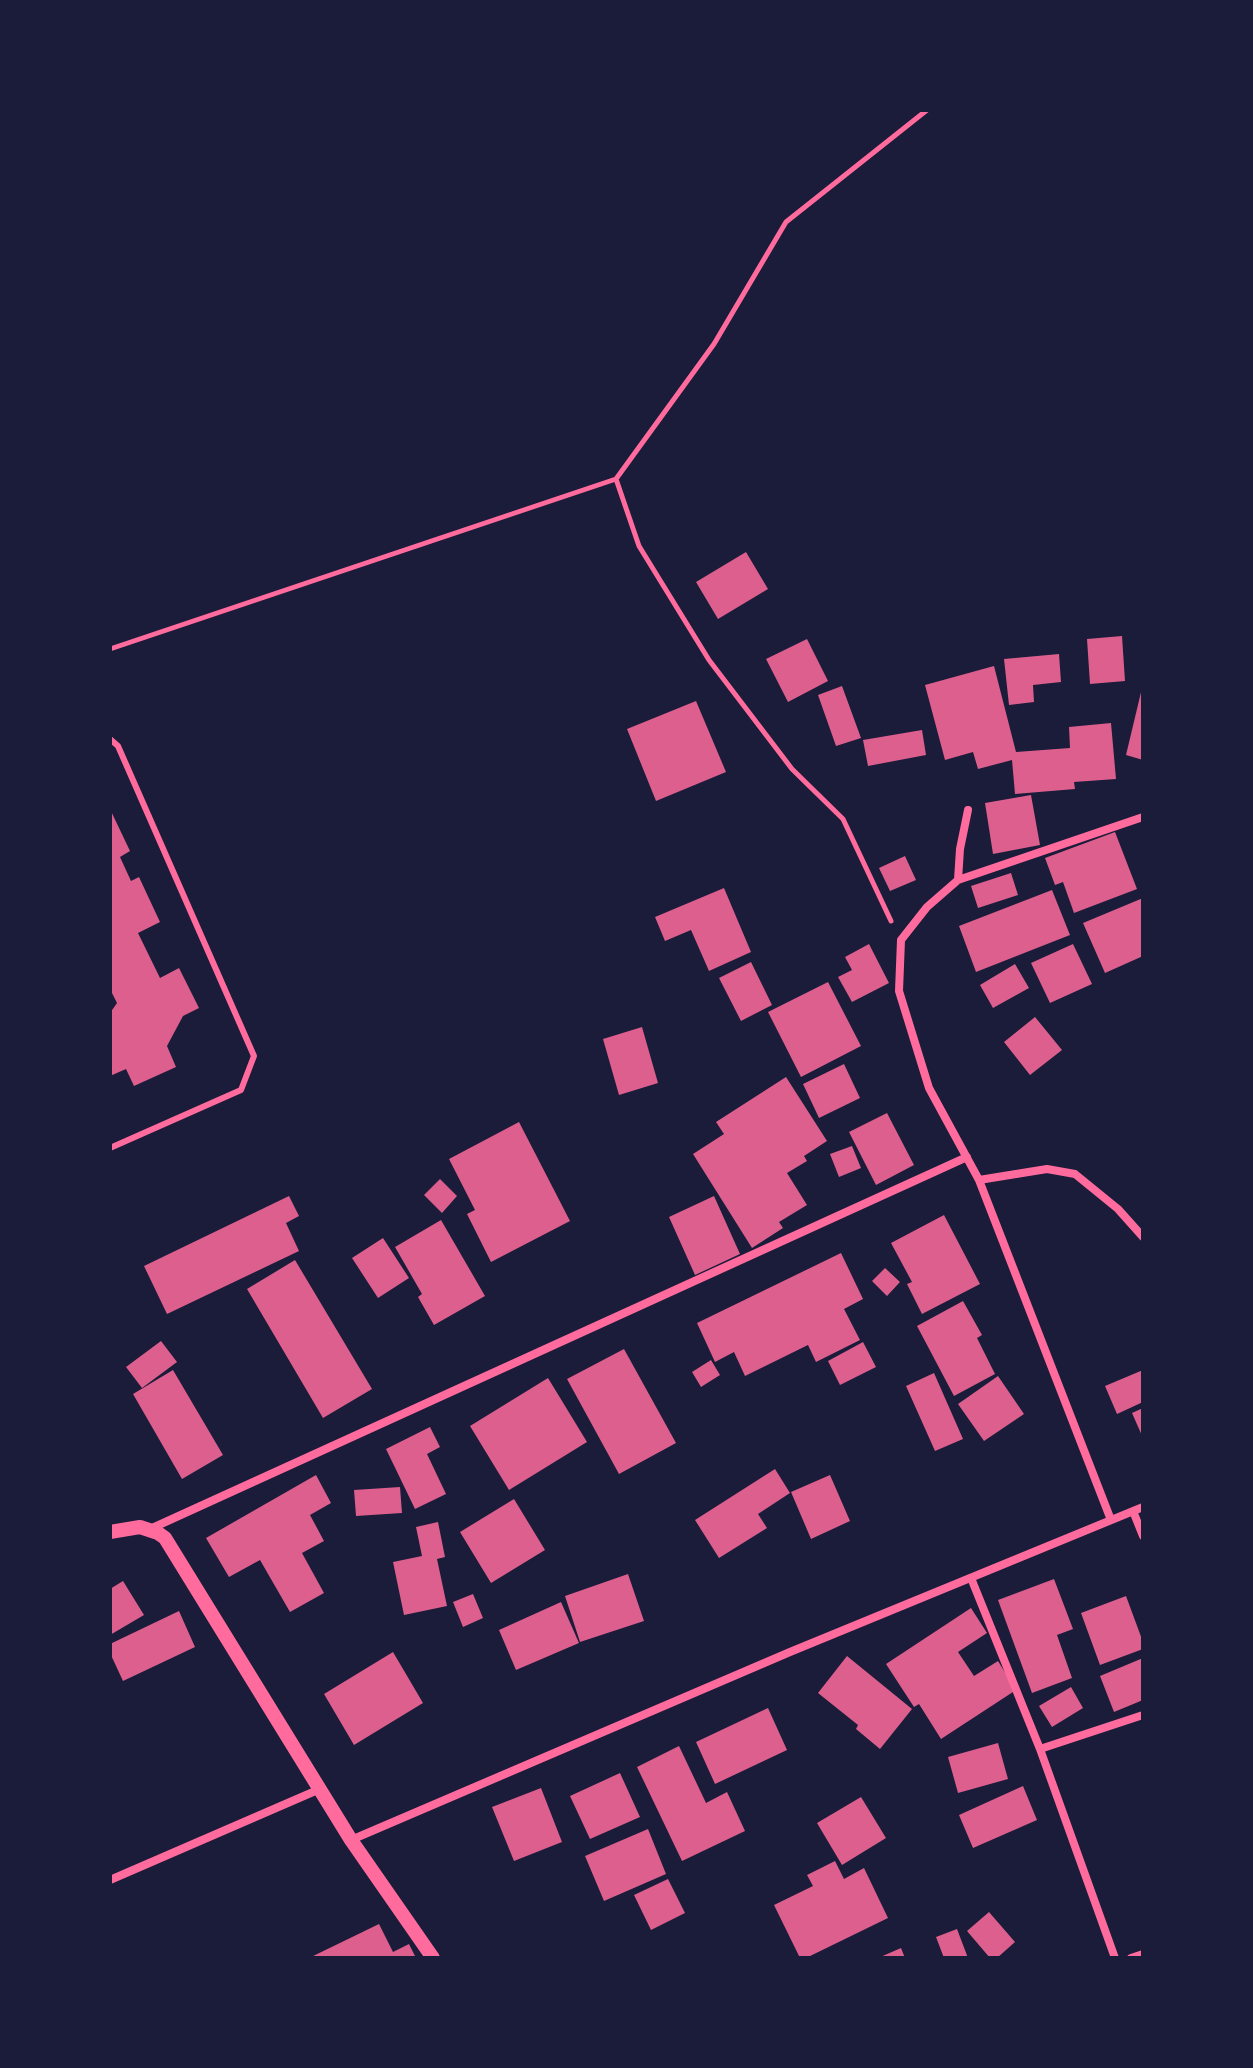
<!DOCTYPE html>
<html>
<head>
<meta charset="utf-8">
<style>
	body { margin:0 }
	#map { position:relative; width:1253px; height:2068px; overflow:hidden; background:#1b1b3a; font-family:Manrope,sans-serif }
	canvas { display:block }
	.frame { position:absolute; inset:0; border:112px solid #1b1b3a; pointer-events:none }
</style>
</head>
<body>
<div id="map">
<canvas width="1253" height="2068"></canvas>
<div class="frame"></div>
</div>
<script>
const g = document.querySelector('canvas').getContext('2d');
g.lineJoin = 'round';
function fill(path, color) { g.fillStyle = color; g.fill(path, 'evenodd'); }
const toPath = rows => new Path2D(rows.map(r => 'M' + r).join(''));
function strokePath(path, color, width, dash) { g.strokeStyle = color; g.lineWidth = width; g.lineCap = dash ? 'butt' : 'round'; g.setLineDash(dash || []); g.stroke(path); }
fill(toPath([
	[746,552,768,589,718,619,696,582],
	[1122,636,1125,681,1090,684,1087,639],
	[807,639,828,681,788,702,766,659],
	[1059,654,1061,682,1033,685,1034,702,1009,705,1004,659],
	[994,666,1016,752,1070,748,1069,727,1111,723,1116,779,1074,782,1075,789,1015,794,1012,760,978,769,973,752,945,760,925,685],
	[842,686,861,738,836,746,818,695],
	[1142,688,1143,688,1143,760,1126,755],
	[696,701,726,772,656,801,627,729],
	[922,730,926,755,868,766,863,740],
	[1031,795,1040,845,993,854,985,803],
	[110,809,130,851,120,857,131,881,139,877,160,922,138,933,160,978,179,968,199,1008,183,1016,167,1046,176,1067,134,1086,126,1069,110,1076,110,1013,117,1003,110,989],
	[1115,832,1137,889,1074,913,1063,882,1055,885,1045,858],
	[905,856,916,880,890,891,879,868],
	[1011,873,1018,895,978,908,971,886],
	[724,888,751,952,709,971,691,930,665,941,655,917],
	[1052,890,1070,935,976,972,959,926],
	[1143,898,1143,956,1105,973,1083,923],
	[869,944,889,983,852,1002,838,977,852,970,845,957],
	[1073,944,1092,984,1050,1003,1031,963],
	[751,962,772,1005,741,1021,719,978],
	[1015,964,1029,988,993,1008,980,985],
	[828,982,861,1046,801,1077,768,1012],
	[1035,1017,1062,1050,1030,1075,1004,1042],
	[642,1027,658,1083,619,1095,603,1039],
	[844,1064,860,1098,819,1118,803,1084],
	[786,1077,827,1141,804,1156,807,1161,787,1173,807,1205,779,1222,783,1228,752,1248,693,1154,724,1134,716,1122],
	[887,1113,914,1165,876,1185,849,1132],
	[519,1122,570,1221,491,1262,467,1214,475,1210,449,1159],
	[852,1146,861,1168,839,1177,830,1154],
	[440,1179,457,1196,442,1213,424,1195],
	[289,1196,299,1216,286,1223,299,1251,167,1314,144,1266],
	[714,1196,740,1254,695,1275,669,1217],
	[944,1215,980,1284,922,1314,907,1284,912,1282,891,1243],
	[441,1220,485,1296,434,1325,418,1297,422,1294,395,1247],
	[383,1238,409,1278,378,1298,352,1258],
	[841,1253,863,1299,844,1309,860,1340,816,1362,808,1345,745,1376,734,1352,715,1362,697,1323],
	[295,1260,372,1389,323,1418,247,1289],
	[885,1268,900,1282,887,1296,872,1281],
	[963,1301,982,1335,977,1338,995,1374,954,1396,917,1326],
	[161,1341,177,1362,142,1388,126,1367],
	[863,1342,876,1367,840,1385,828,1361],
	[624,1349,676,1443,619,1474,567,1379],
	[711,1360,720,1375,701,1387,692,1372],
	[173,1370,223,1455,182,1479,133,1394],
	[1143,1370,1143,1402,1117,1414,1105,1386],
	[934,1373,963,1439,935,1451,906,1386],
	[998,1376,1024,1414,984,1441,958,1404],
	[548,1378,587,1442,509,1490,470,1426],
	[1143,1408,1143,1438,1132,1413],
	[430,1427,440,1447,427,1454,446,1494,415,1509,386,1449],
	[775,1469,790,1493,758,1514,767,1528,719,1558,695,1520],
	[316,1475,331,1503,310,1515,324,1541,302,1553,324,1593,290,1612,260,1560,229,1577,206,1538],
	[830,1475,850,1521,811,1539,791,1492],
	[400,1487,402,1513,356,1516,354,1490],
	[514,1499,545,1550,491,1583,460,1532],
	[438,1522,445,1557,437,1559,447,1606,404,1615,393,1562,422,1556,416,1527],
	[628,1574,644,1621,580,1642,565,1596],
	[1054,1579,1073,1629,1057,1635,1072,1678,1032,1693,998,1600],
	[123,1581,144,1615,110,1635,110,1589],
	[473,1594,483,1618,463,1627,453,1602],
	[1126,1596,1143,1642,1143,1649,1100,1665,1081,1613],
	[561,1602,579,1643,516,1670,499,1630],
	[971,1608,987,1633,958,1652,974,1676,998,1661,1016,1690,941,1739,919,1704,914,1707,886,1664],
	[179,1611,195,1647,123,1681,110,1653,110,1644],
	[393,1652,423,1703,354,1745,324,1694],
	[847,1656,912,1709,880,1749,856,1729,858,1725,818,1693],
	[1143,1658,1143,1700,1114,1712,1100,1676],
	[1071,1687,1083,1708,1052,1727,1039,1706],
	[768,1708,787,1750,715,1784,696,1742],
	[998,1743,1008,1779,958,1793,948,1757],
	[679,1746,706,1803,727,1792,745,1831,682,1861,637,1767],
	[620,1773,640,1817,590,1839,570,1796],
	[1023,1786,1037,1820,973,1848,959,1815],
	[541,1788,562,1842,514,1861,492,1807],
	[861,1797,886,1838,842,1865,817,1823],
	[648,1829,666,1874,604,1901,585,1856],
	[835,1861,844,1879,864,1868,888,1918,806,1958,800,1958,774,1905,813,1886,807,1875],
	[668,1879,685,1913,651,1930,634,1895],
	[989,1912,1015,1942,997,1958,990,1958,967,1931],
	[379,1924,393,1952,409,1944,416,1958,309,1958],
	[957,1929,968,1958,944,1958,936,1937],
	[901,1948,905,1958,878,1958]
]), '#dd5f8e');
strokePath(toPath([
	[616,479,639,546,709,660,792,769,843,819,891,921],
	[110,649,616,479,714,344,786,222,927,110]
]), '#ff6b9d', 5);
strokePath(toPath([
	[110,739,118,746,254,1056,241,1090,110,1148]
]), '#ff6b9d', 6);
strokePath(toPath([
	[958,880,960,849,968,810],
	[979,1180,1047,1169,1075,1174,1118,1209,1143,1237],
	[1133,1511,1143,1536],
	[1111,1520,979,1180,929,1088,899,991,901,940,927,907,958,880,1143,817],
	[150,1529,967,1157],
	[971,1578,1040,1749,1115,1958],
	[1040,1749,1143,1715],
	[351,1840,790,1652,1143,1507],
	[110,1880,320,1789],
	[1131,1958,1143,1954]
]), '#ff6b9d', 8);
strokePath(toPath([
	[110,1532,140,1527,158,1533,165,1538,351,1840,433,1958]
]), '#ff6b9d', 14);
</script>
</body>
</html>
